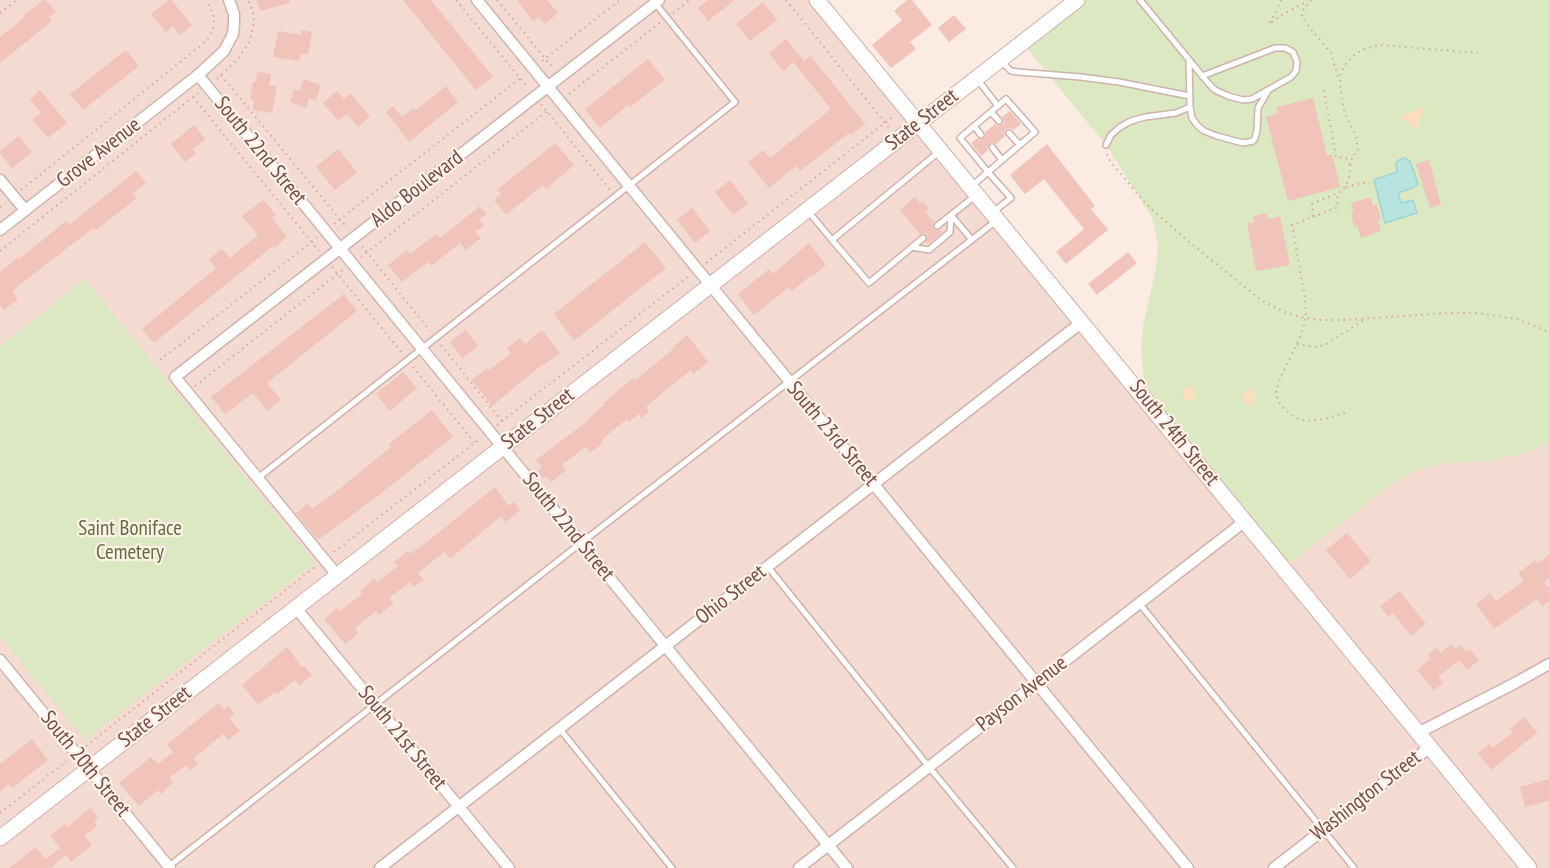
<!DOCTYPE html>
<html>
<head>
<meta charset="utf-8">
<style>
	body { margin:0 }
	canvas { display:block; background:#fbebe2 }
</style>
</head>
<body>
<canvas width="1549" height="868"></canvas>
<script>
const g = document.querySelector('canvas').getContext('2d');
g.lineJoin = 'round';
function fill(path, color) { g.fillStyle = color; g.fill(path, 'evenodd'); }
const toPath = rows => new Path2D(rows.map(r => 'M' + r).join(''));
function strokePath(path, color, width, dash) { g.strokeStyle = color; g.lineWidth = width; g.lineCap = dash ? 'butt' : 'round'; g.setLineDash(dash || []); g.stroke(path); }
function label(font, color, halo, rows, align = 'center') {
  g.font = font + ' "PT Sans Narrow",sans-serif'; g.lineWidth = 4.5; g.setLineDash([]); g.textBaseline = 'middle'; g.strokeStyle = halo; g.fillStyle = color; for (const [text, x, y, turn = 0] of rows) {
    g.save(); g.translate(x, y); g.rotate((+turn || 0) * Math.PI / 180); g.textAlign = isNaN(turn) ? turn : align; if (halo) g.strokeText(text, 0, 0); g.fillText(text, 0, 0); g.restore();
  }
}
fill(toPath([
	[0,0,817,0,1284,568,1391,484,1417,470,1446,463,1487,461,1523,454,1549,444,1549,868,0,868]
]), '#f3dbd1');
fill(toPath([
	[1077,0,1549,0,1549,444,1523,454,1487,461,1446,463,1417,470,1391,484,1284,568,1157,413,1144,379,1141,353,1143,326,1156,268,1158,243,1152,217,1106,145,1022,42],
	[85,279,315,563,85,740,0,636,0,347]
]), '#dbe8c1');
fill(toPath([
	[1422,107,1424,110,1418,128,1413,128,1408,122,1401,118,1403,114,1414,112],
	'1182 394a7 7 0 1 1 14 0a7 7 0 1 1-14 0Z',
	[1248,388,1252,390,1256,398,1255,402,1251,406,1246,405,1244,401,1244,392]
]), '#fadebd');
const water = toPath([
	[1405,158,1410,161,1418,184,1412,188,1398,193,1401,203,1413,200,1417,213,1385,223,1374,180,1397,172,1396,163,1399,160,1405,158]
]);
fill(water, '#b8e4e0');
strokePath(water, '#9ed5d0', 1.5);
fill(toPath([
	[43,0,46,0,56,12,49,17,52,21,0,63,0,37,24,18,23,16],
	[169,0,172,0,192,26,180,35,173,26,166,32,151,14],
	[257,0,289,0,290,3,260,11],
	[403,0,431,0,493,77,476,90],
	[517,0,547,0,558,13,545,24,539,17,533,21],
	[708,0,735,0,708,21,698,8],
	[907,0,912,0,932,25,910,42,916,49,891,68,872,45,902,20,894,11],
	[763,2,777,20,750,41,736,24],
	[954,15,966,29,949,42,938,28],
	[301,30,312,32,308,55,300,54,299,61,273,57,278,31,301,35],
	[786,39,804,61,811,56,865,124,851,135,849,133,800,171,796,166,769,188,748,162,763,150,770,158,831,109,793,62,783,71,769,53],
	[126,50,139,66,83,110,70,94],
	[648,59,665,80,630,107,628,105,600,128,585,109],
	[257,72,271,74,269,85,277,86,272,113,253,110,254,100,250,99,253,82,256,82],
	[304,79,321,85,316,100,309,98,306,108,290,102,294,89,300,91],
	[446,86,458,102,409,142,386,112,393,106,402,117,414,108,416,110],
	[40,90,67,123,48,138,32,120,41,113,30,99],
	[337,91,344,99,351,93,370,117,358,127,347,114,338,121,323,103],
	[1313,98,1327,156,1332,154,1340,187,1288,201,1266,117,1278,113,1277,107],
	[1010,111,1021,124,1013,130,1010,128,1006,129,1004,132,1005,136,996,144,992,142,989,144,987,147,988,150,981,156,971,143,977,138,981,140,984,138,986,135,985,132,995,124,998,126,1002,125,1004,122,1002,117],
	[194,125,205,139,192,149,196,153,185,162,171,144],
	[19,136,32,152,12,168,0,153,0,151],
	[555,143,574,165,546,189,543,185,506,215,494,200,501,194,497,190],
	[1047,144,1095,206,1091,209,1108,230,1066,264,1056,252,1084,229,1044,179,1025,194,1010,175],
	[338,149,357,172,335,190,316,167],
	[1429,160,1441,204,1430,208,1416,164],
	[136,171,146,183,133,193,137,198,96,230,93,228,12,291,18,299,4,310,0,305,0,272,17,258,18,260,66,221,69,225],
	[730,180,748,203,733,215,715,192],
	[915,197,920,203,923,201,929,209,925,212,934,222,932,225,933,229,936,231,940,230,942,232,928,244,926,242,928,239,927,235,924,233,920,234,900,210],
	[1371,197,1373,206,1377,205,1381,219,1378,220,1381,231,1361,238,1357,225,1354,226,1351,213,1354,212,1351,203],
	[263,200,276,215,272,218,287,237,274,248,273,246,154,343,142,329,216,268,209,259,222,249,230,258,258,235,242,216],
	[480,206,487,214,479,220,484,225,475,232,481,238,466,250,460,243,431,266,428,262,402,282,388,265,407,250,410,254,436,234,440,238],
	[692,208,710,231,695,243,677,220],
	[1267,213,1268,219,1280,216,1290,265,1256,271,1247,223,1254,222,1253,216],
	[645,242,666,268,574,341,554,314],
	[809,243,826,265,811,277,810,276,792,291,789,287,754,315,738,294,769,269,773,274],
	[1128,252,1137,263,1097,295,1088,284],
	[344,294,357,311,267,383,281,400,267,411,253,393,225,414,211,397],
	[466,330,478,346,462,358,450,342],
	[542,330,560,353,544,365,543,364,492,406,472,380,487,368,489,370,511,353,507,348,520,338,525,344],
	[687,335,708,362,693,374,691,370,667,389,646,407,649,412,641,418,639,414,629,422,627,419,601,440,603,443,590,453,585,447,562,465,566,470,551,482,546,476,543,479,537,471,542,467,536,460,590,419,589,418,604,405,603,403,633,378,635,381,673,349,672,348],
	[403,372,417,388,390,411,376,394],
	[432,410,453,437,371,501,318,540,296,513,307,504,312,509,333,494,391,447,389,444],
	[495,487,509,506,514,502,520,510,506,522,501,516,450,559,444,552,418,573,424,579,414,587,410,582,389,598,394,603,379,615,376,611,355,628,358,633,345,644,324,619,337,608,340,611,362,594,360,591,374,579,377,582,398,566,394,562,408,551,410,554,427,542],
	[1347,533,1371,561,1350,579,1326,550],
	[1549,555,1549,578,1544,582,1549,589,1549,601,1542,606,1537,599,1494,629,1476,604,1490,593,1496,601,1524,581,1518,573,1536,560,1538,563],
	[1400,591,1426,624,1411,636,1393,613,1388,617,1380,606],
	[1451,644,1455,649,1460,645,1466,652,1470,649,1479,660,1467,670,1459,660,1438,677,1443,683,1434,690,1417,670,1430,659,1428,655,1437,648,1441,653],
	[287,647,302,667,304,666,312,675,299,686,295,680,277,694,275,692,258,705,242,685],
	[219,703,224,710,229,706,235,714,229,718,240,731,228,740,223,734,194,758,198,764,190,770,186,765,169,778,173,783,161,794,158,790,139,806,119,783,151,757,158,764,173,752,167,744],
	[1524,717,1537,733,1491,770,1478,753,1489,744,1493,748,1513,732,1510,729],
	[32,739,48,760,12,788,9,784,0,792,0,764],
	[1549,779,1549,801,1525,807,1520,787],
	[90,808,98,817,94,821,97,826,84,836,92,845,71,862,66,855,51,867,52,868,9,868,36,847,45,859,60,848,50,836,65,824,67,827]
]), '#f0c3bb');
const lane = toPath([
	[1140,0,1209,84,1215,90,1228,96,1243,100,1252,99,1291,77,1296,71,1297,62,1293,52,1285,48,1275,48,1202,76],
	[1189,60,1190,107,1192,118,1197,125,1204,131,1217,136,1243,143,1253,141,1255,138,1257,131,1258,108,1268,91],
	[1002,62,1011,71,1018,72,1081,77,1119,82,1190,96],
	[977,79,998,106],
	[1006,99,1035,132,988,172,960,138,1006,99],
	[991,112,999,121],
	[974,126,981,135],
	[1009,133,1020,145],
	[1106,145,1111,135,1120,127,1131,121,1145,117,1176,113,1190,107],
	[992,147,1002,160],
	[973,185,988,172,1011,198,993,212],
	[808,211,832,240,940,151],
	[951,215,972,240],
	[937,226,975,196],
	[832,240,869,283,923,238],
	[912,247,929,250,950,232,951,215],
	[258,478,735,102,655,3],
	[768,567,929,767,1013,868],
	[1139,603,1354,868],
	[559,728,672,868],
	[168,867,581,543,996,221]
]);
const street = toPath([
	[477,0,1188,868],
	[198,75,847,868],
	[0,180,25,210],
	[0,230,198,75,224,51,233,34,234,24,234,14,229,0],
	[337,575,175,377,659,0],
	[296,608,509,868],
	[0,660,170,868],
	[1418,733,1517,682,1549,664],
	[380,868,1082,322],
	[799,868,1245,521],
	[1274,868,1430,747]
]);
const secondary = toPath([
	[817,0,1529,868],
	[0,838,1077,0]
]);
strokePath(lane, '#ceb3ac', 8);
strokePath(street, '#ceb3ac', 13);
strokePath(secondary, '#d1b1a9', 17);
strokePath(toPath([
	[456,0,528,88],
	[497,0,554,69],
	[786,0,890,129],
	[1281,0,1277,10,1269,24,1280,16,1308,1],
	[1312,0,1304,8,1302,16,1307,24,1331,53,1339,80],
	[0,13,17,0],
	[673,13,690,0],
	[542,61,620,0],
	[221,75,347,228],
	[217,79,238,59,250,41,254,22,253,12,248,0],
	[1324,90,1336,157,1346,158,1350,165],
	[569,94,661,22],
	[193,97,319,251],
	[541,104,611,191],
	[1107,154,1110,161,1146,204,1188,241,1261,300,1282,311,1296,316,1318,320,1347,320,1445,313,1476,313,1517,319,1549,332],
	[1346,187,1361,183,1370,183],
	[21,190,199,47,208,38,213,30,214,21,213,13,206,0],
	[0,207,5,203],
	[1313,217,1338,207,1337,195],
	[334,224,523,76],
	[362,246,430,331],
	[0,251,198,93],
	[361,257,550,109],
	[706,263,895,115],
	[332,267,402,353],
	[1297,344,1315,347,1325,345,1364,320],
	[441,345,502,421],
	[160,360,318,237],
	[413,367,474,442],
	[195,386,344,269],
	[1345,413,1324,419,1309,421,1296,418,1285,410,1278,401,1276,391,1279,381,1301,335,1306,318,1305,298,1292,225,1313,217,1312,204,1342,191,1345,187,1349,176,1352,157,1358,150,1356,136,1345,114,1342,99,1340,83,1341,73,1345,65,1353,56,1362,50,1371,47,1382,45,1478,53],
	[497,425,689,276],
	[334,552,481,438],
	[86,746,315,567],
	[0,813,67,761]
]), '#d4a69e', 2, [1.5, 4.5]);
strokePath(lane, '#fff', 5);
strokePath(street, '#fff', 10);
strokePath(secondary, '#fff', 15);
label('21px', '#724e49', '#fff0e8', [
	["State Street",922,120,-38],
	["South 22nd Street",260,151,51],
	["Grove Avenue",99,153,-38],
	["Aldo Boulevard",417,189,-38],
	["State Street",538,419,-38],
	["South 24th Street",1174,433,51],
	["South 23rd Street",832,434,50],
	["South 22nd Street",568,527,51],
	["Ohio Street",731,595,-38],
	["Payson Avenue",1022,694,-38],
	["State Street",155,717,-38],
	["South 21st Street",402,738,51],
	["South 20th Street",85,764,51],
	["Washington Street",1366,796,-38]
]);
label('21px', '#5b723f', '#fff0e8', [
	["Saint Boniface",130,529],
	["Cemetery",130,553]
]);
</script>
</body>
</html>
